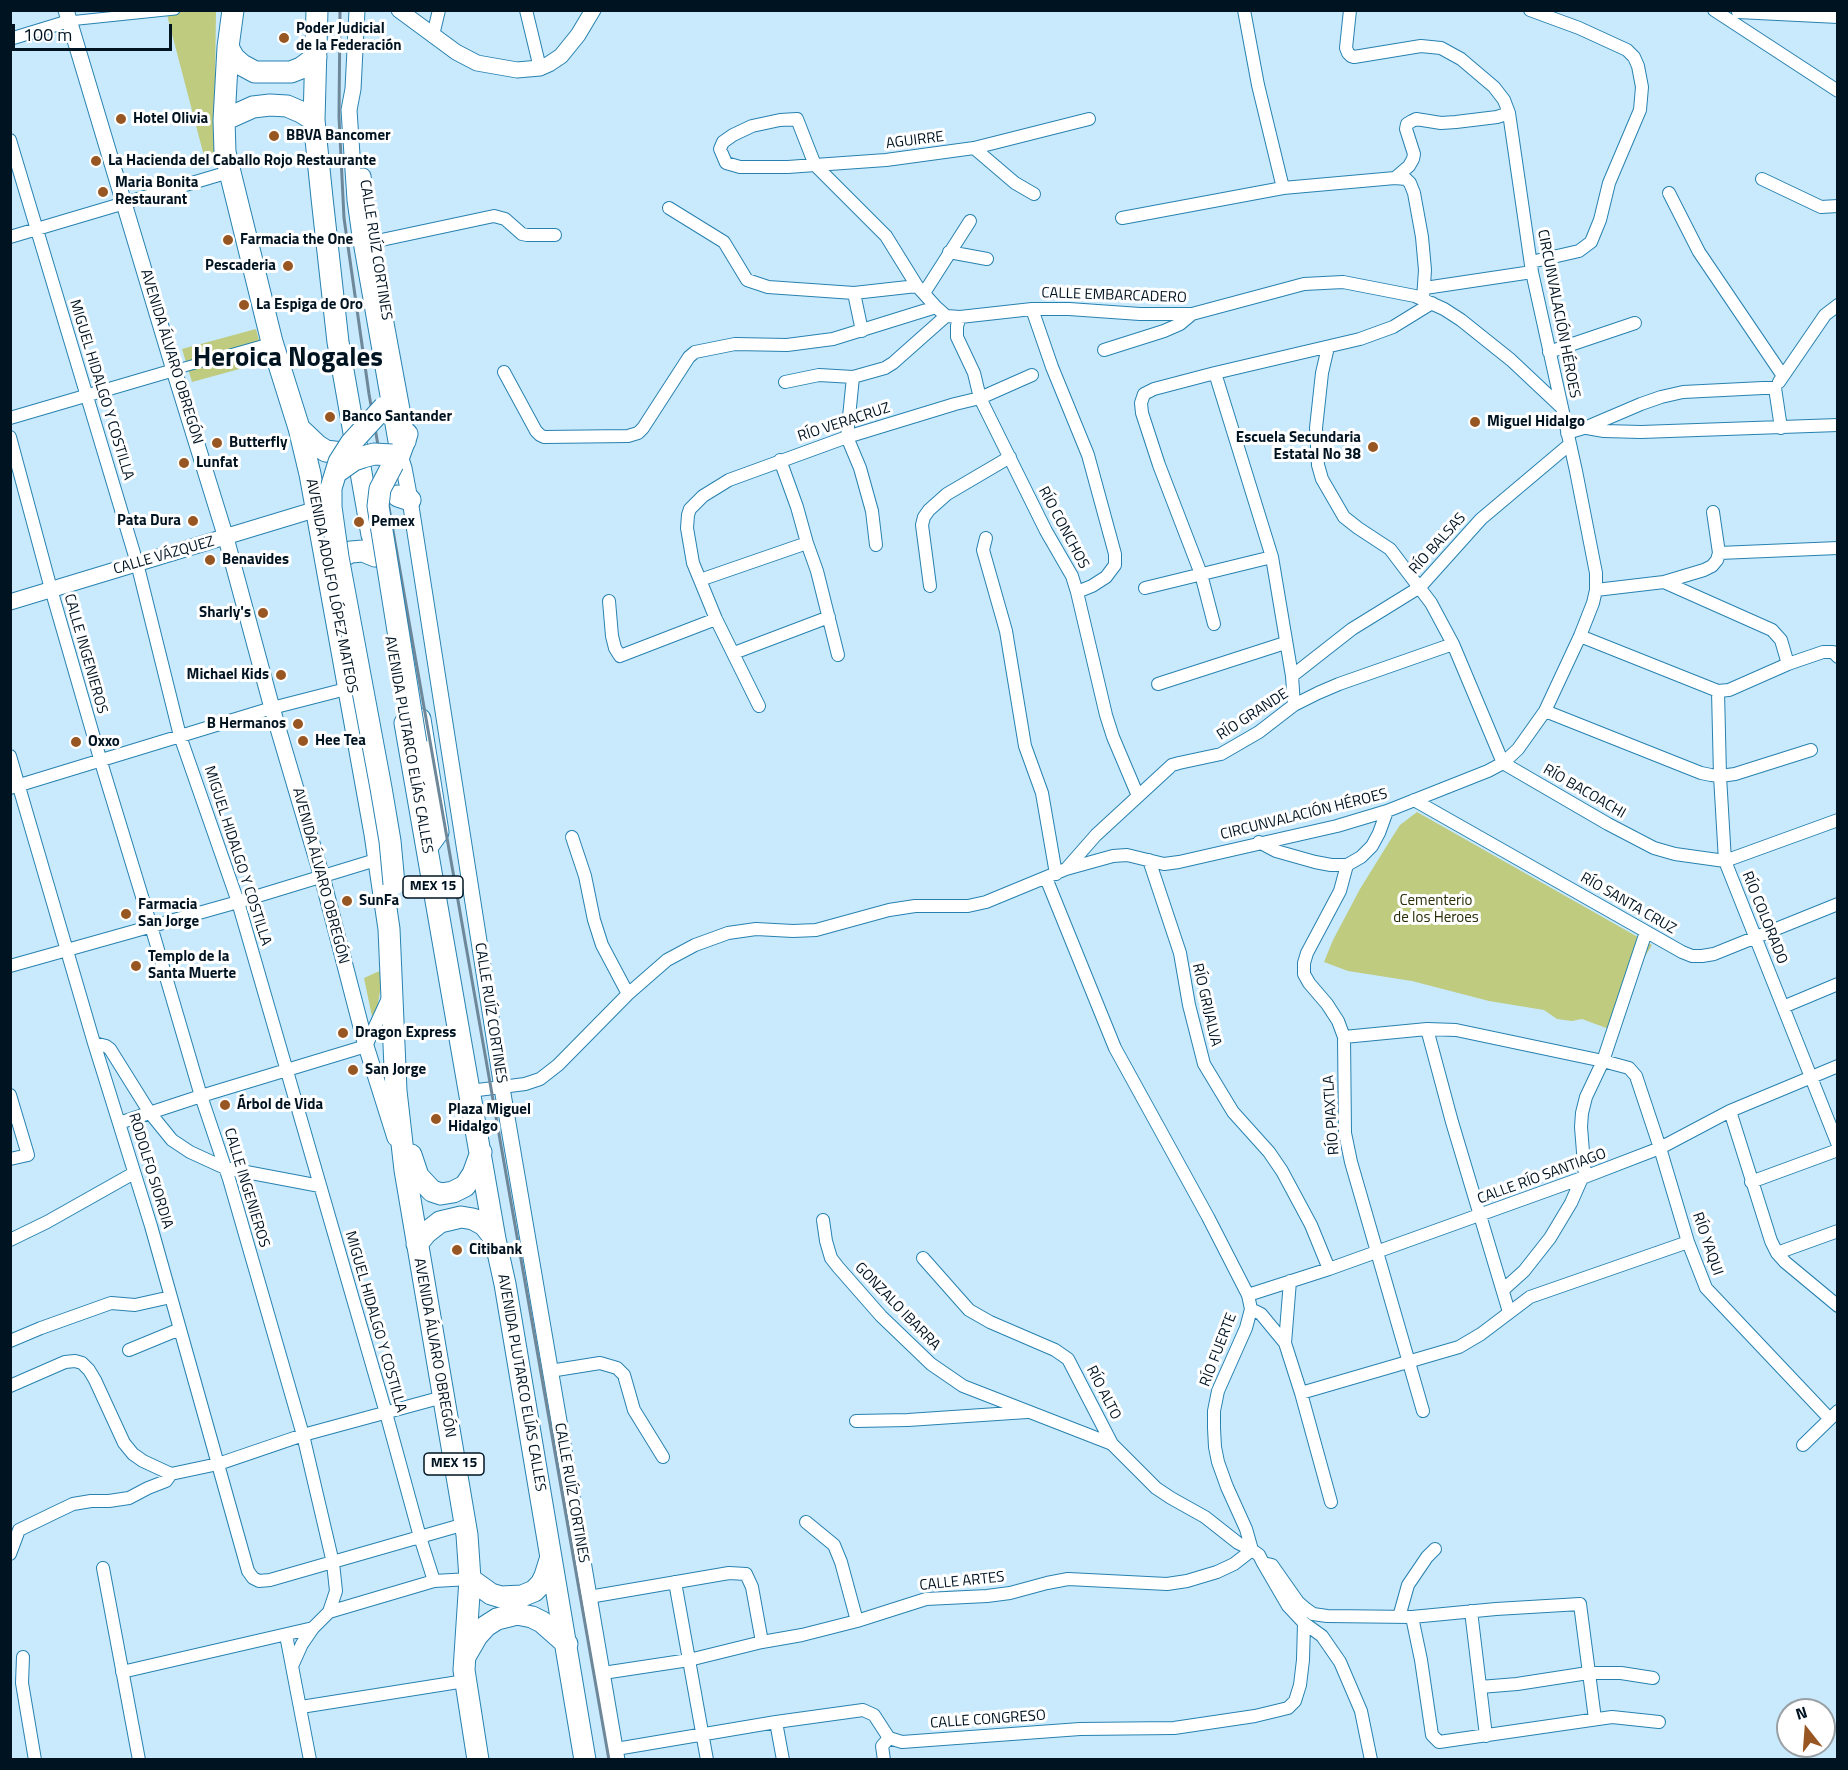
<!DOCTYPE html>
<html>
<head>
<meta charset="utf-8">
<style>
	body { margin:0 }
	#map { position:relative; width:1848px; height:1770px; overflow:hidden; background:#c9e9fd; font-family:"Titillium Web",sans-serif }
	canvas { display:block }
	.frame { position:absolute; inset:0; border:12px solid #001321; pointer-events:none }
	.north { position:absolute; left:1776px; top:1698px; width:60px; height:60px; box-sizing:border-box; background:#fff; border:2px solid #99a1a6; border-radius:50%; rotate:343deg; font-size:16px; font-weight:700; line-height:24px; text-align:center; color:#001321 }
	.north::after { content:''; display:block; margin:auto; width:21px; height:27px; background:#985722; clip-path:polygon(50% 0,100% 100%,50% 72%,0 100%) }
	.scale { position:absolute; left:12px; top:24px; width:160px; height:27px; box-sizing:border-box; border:3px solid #001321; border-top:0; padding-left:8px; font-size:18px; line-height:21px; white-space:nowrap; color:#001321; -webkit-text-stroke:4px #fff; paint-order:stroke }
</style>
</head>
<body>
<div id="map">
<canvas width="1848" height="1770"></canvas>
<div class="frame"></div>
<div class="north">N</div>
<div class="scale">100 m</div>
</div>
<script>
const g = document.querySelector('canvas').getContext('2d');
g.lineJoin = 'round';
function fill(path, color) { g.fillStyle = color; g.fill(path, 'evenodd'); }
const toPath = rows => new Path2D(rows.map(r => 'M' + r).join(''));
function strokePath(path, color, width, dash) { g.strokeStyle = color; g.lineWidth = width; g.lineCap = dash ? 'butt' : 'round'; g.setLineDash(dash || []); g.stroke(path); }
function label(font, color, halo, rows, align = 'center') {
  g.font = font + ' "Titillium Web",sans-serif'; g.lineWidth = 6; g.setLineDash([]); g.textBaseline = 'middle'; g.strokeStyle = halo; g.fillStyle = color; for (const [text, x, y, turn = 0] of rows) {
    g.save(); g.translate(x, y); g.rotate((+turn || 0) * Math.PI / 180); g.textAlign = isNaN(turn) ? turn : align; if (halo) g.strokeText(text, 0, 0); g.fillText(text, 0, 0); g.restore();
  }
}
fill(toPath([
	[183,11,216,11,214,153,204,156,167,15],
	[256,329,265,362,192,382,182,349],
	[1417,812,1652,945,1624,991,1609,1029,1582,1019,1572,1021,1557,1019,1544,1010,1489,1001,1412,981,1348,971,1324,962,1333,940,1360,889,1391,839,1400,825],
	[384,969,374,1026,364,978]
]), '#bfcb7e');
const pedestrian = toPath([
	[69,21,175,10],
	[174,370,272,342]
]);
const minor = toPath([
	[526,10,540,68],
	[1244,10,1258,85,1283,188],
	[1530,10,1579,28,1627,50,1634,57,1638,66,1642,87,1640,110,1609,183,1600,220,1591,242,1579,251,1531,262],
	[1714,10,1838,91],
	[1738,12,1838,17],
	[433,35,439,10],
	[10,39,69,21],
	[1089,119,974,148,886,160,815,165,788,167,740,167,726,163,720,149,723,142,733,135,752,126,780,120,797,119,815,165,886,236,917,286,936,307,946,316,960,317,1032,309,1069,309,1140,314,1192,314,1304,284,1343,282,1415,296,1444,309,1461,320,1511,360,1561,407],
	[10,140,137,563,180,736,238,902,386,1413,420,1537,434,1581],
	[974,148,1015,183,1034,194],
	[1395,178,1409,166,1413,159,1414,154,1406,129,1407,124,1412,121,1416,119,1441,123,1456,122,1497,117,1509,113],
	[1762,179,1821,207,1838,206],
	[1669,193,1699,252,1783,376],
	[669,208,724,242,747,280,768,287,854,293,917,286],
	[1122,218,1283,188,1395,178,1406,179,1410,183,1414,193,1422,237,1425,270,1423,299],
	[10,237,229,172],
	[372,242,494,216,505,219,522,234,527,235,555,235],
	[949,252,987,259],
	[1425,288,1532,272],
	[854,293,862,331],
	[924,293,970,221],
	[1032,309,1052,367,1088,455,1115,554,1115,565,1106,577,1092,586,1077,592],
	[960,317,957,326,957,337,974,373,980,398,1046,531,1072,576,1077,592,1106,715,1113,737,1138,796],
	[1328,347,1322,373,1316,428,1318,465,1322,479,1344,517,1358,528,1390,549,1431,603,1453,644,1503,763,1608,824,1654,848,1675,854,1725,861,1838,820],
	[1104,350,1164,331,1180,324,1192,314],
	[1549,352,1635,323],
	[504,372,536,431,540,435,544,437,628,436,638,433,643,428,689,357,695,352,735,344,787,345,833,339,936,307],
	[1215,373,1272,557,1292,676,1294,705],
	[853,377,847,437,860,468,872,511,876,545],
	[785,382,819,375,853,377,885,368,893,363,946,316],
	[1779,382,1825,315,1838,305],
	[10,418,174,370],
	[1587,428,1604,431,1641,432,1838,425],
	[1567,433,1587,427,1641,404,1661,397,1683,392,1763,388,1775,388,1781,428],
	[10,437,51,589,101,762,151,926,201,1096,229,1179,303,1435,333,1563,336,1591,329,1612,313,1628,302,1644,293,1664],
	[780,460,797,507,807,543,817,571,838,655],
	[986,538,983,550,1006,631,1025,746,1042,793,1056,874],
	[1719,553,1838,548],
	[700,580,807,543],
	[1664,582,1772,630,1781,640,1788,664],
	[930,586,922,525,924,517,929,510,947,494,1010,457],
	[1145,588,1272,557],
	[1596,590,1664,582,1704,570,1712,566,1717,560,1719,553,1713,512],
	[609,601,612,636,615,648,620,656,716,619],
	[1214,624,1201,574,1159,465,1142,413,1141,403,1144,394,1154,389,1215,373,1360,339,1393,327,1432,303],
	[1580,636,1718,691,1729,690,1788,664,1823,652,1833,652,1838,657],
	[734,653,829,617],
	[1292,676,1352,629,1420,587,1481,519,1570,444],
	[1158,684,1285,643],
	[1718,691,1720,776,1725,861,1838,1145],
	[759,706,716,619,693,563,687,528,688,515,690,509,703,496,729,480,847,437,955,404,980,398,1032,375],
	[1545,711,1701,773,1711,775,1720,776,1735,774,1811,750],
	[10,756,94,1043,151,1226,248,1571,253,1578,259,1581,270,1580,465,1524],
	[10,788,272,708,350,688],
	[1414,800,1682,952,1692,956,1702,956,1714,954,1838,904],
	[572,837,585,876,594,920,602,945,628,994],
	[1259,842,1276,851,1315,862,1331,865,1347,865,1361,857,1372,846,1379,833,1387,811],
	[1149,860,1180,953,1189,1005,1204,1064,1233,1112,1269,1152,1282,1171,1311,1225,1329,1269],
	[1347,865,1340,891,1307,953,1304,963,1304,974,1309,983,1327,1004,1338,1021,1344,1037,1345,1133,1351,1162,1423,1411],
	[1067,868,1096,835,1172,765,1179,763,1221,754,1259,732,1294,705,1318,693,1339,684,1453,644],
	[1046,878,1115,1048,1208,1217,1248,1295,1251,1309,1246,1328,1218,1391,1214,1411,1214,1428,1215,1447,1218,1462,1227,1487,1246,1529,1252,1550,1259,1555,1263,1563,1272,1565,1298,1602,1306,1609,1313,1614,1327,1616,1412,1617,1496,1609,1580,1604,1595,1719],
	[10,966,238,902,379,859],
	[1783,1007,1838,984],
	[1427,1029,1452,1122,1509,1312],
	[1344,1037,1427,1029,1456,1030,1603,1061,1629,1068,1636,1076,1660,1148,1688,1242,1706,1288,1829,1418],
	[94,1043,106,1046,110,1049,150,1113,172,1140,190,1152,225,1168,320,1186],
	[470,1091,525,1084,540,1079,558,1065,628,994,667,960,695,945,728,933,756,929,793,931,816,930,889,910,915,906,968,906,986,902,1066,869,1113,856,1127,855,1164,864,1179,862,1337,826,1387,811,1488,771,1503,763,1518,749,1545,711,1580,636,1593,603,1596,590,1596,573,1576,471,1532,272,1509,113,1504,100,1494,87,1461,59,1441,48,1421,46,1354,57,1351,56,1348,53,1346,48,1350,10],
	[10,1095,28,1155,10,1159],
	[1730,1111,1771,1241,1777,1253,1785,1262,1838,1306],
	[119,1123,201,1096,366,1046,389,996],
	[1585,1177,1581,1127,1582,1113,1586,1097,1603,1061,1646,932],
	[1751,1182,1838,1150],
	[823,1220,826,1241,831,1258,838,1267,881,1316,931,1364,963,1386,1112,1444],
	[10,1240,47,1222,134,1173],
	[1777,1253,1838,1231],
	[1290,1281,1285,1343,1301,1393,1331,1502],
	[1504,1289,1524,1271,1550,1238,1571,1203,1582,1178],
	[1248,1295,1329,1269,1582,1178,1660,1148,1730,1111,1838,1066],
	[1251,1309,1261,1314,1285,1343],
	[10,1341,41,1328,111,1303,135,1305,171,1297],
	[129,1350,180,1329],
	[550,1371,600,1363,617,1368,624,1375,634,1410,663,1457],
	[10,1386,65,1362,75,1361,82,1363,89,1370,95,1380,124,1443,133,1454,143,1461,171,1474,218,1464,303,1435,443,1397],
	[1301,1393,1459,1347,1481,1334,1530,1297,1688,1242],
	[856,1421,908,1420,1027,1412],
	[1803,1445,1838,1411],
	[806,1522,834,1545,841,1562,857,1621],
	[10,1554,19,1530,52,1514,73,1504,91,1501,109,1501,129,1498,148,1488,166,1481,171,1474],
	[1263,1563,1288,1606,1304,1623,1322,1636,1340,1662,1361,1711,1371,1760],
	[103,1568,139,1760],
	[675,1582,707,1760],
	[589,1597,729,1573,746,1574,752,1587,762,1642],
	[1471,1611,1486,1736],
	[329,1612,434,1581,470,1579],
	[1399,1617,1408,1585,1427,1557,1435,1549],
	[1412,1617,1421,1660,1432,1735,1439,1742,1612,1717,1659,1722],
	[286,1635,310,1760],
	[23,1657,22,1683,35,1760],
	[122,1672,313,1628],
	[603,1673,689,1660,762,1642,802,1635,857,1621,926,1599,987,1596,1010,1593,1047,1583,1068,1579,1167,1584,1187,1581,1217,1572,1234,1564,1252,1550,1238,1543,1205,1517,1171,1498,1156,1488,1112,1444,1068,1359,1055,1350,990,1322,969,1310,923,1258],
	[1480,1687,1517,1684,1588,1673,1621,1673,1653,1678],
	[301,1707,465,1681],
	[776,1722,783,1760],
	[616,1749,776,1722,863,1710,874,1715,889,1738,902,1742,1080,1729,1174,1728,1255,1716,1288,1708,1295,1701,1300,1685,1303,1660,1304,1623],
	[884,1760,882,1746,889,1738]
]);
const tertiary = toPath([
	[66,10,174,370,226,538,272,708,322,877,366,1046,395,1138],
	[357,10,353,89,349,110,355,200,360,236,397,447,404,468,410,500,502,1088,617,1760],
	[399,10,456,52,477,63,517,70,540,68,549,64,561,56,578,35,593,10],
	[363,176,379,285,408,442],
	[10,602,317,509]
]);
const trunk = toPath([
	[233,10,228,47,224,120,225,152,272,342,299,428,310,474,375,834,389,929,396,1091,405,1170,467,1535,470,1579,464,1670,478,1760],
	[317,10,314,120,322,198,338,342,372,535],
	[228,47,234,58,242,65,255,72,291,72,301,68,316,57],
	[224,120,253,107,270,105,287,106,301,112,314,120],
	[299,428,318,446,326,451,342,453,358,449],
	[393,464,399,456,407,434],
	[398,496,410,500],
	[328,569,336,559,351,552,363,551,375,556],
	[420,719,438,832,430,843],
	[405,723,495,1239,505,1284,585,1760],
	[411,1155,418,1176,432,1191,441,1194,453,1192,465,1186,473,1174,481,1152],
	[417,1244,426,1233,440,1222,461,1217,473,1219,484,1225,495,1239],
	[470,1579,491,1594,501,1597,522,1596,534,1591,541,1584,545,1576,550,1560],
	[466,1655,477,1636,486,1626,497,1619,517,1614,532,1617,542,1622,567,1644]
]);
strokePath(pedestrian, '#2782b0', 11);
strokePath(minor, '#2782b0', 14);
strokePath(tertiary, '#2782b0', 17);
strokePath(trunk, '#2782b0', 23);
strokePath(pedestrian, '#fff', 9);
strokePath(minor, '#fff', 12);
strokePath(tertiary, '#fff', 15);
strokePath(trunk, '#fff', 21);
strokePath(toPath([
	[340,10,339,117,344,218,369,394,609,1760]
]), '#6e889a', 3);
const trunkBridge = toPath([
	[384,407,351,443,339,462,331,488,331,507,338,557,381,788,390,841,394,884],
	[393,464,380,489,378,506,416,743],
	[337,472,354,460,363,457,374,454,392,455]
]);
strokePath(trunkBridge, '#2782b0', 23, []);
strokePath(trunkBridge, '#fff', 21);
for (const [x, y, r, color] of [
	[284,38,6,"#985722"],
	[121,119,6,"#985722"],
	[274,136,6,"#985722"],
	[96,161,6,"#985722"],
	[103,192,6,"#985722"],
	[228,240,6,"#985722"],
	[288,266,6,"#985722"],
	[244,305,6,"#985722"],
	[330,417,6,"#985722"],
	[1475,422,6,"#985722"],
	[217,443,6,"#985722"],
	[1373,447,6,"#985722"],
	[184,463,6,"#985722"],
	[193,521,6,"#985722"],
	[359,522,6,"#985722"],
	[210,560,6,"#985722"],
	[263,613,6,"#985722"],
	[281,675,6,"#985722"],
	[298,724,6,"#985722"],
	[303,741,6,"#985722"],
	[76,742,6,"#985722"],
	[347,901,6,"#985722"],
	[126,914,6,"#985722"],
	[136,966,6,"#985722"],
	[343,1033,6,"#985722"],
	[353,1070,6,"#985722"],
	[225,1105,6,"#985722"],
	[436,1119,6,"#985722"],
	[457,1250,6,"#985722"]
]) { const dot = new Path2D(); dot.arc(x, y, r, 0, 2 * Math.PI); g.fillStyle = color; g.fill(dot); strokePath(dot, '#fff', 2); }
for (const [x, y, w] of [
	[433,887,60],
	[454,1464,60]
]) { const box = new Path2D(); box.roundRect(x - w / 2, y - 11, w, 22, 4.5); g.fillStyle = '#fff'; g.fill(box); strokePath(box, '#001321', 1.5); }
label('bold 14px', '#001321', null, [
	["MEX 15",433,887],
	["MEX 15",454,1464]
]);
label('bold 15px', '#001321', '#fff', [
	["Poder Judicial",296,29],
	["de la Federación",296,46],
	["Hotel Olivia",133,119],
	["BBVA Bancomer",286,136],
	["La Hacienda del Caballo Rojo Restaurante",108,161],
	["Maria Bonita",115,183],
	["Restaurant",115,200],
	["Farmacia the One",240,240],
	["Pescaderia",276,266,"right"],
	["La Espiga de Oro",256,305],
	["Banco Santander",342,417],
	["Miguel Hidalgo",1487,422],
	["Escuela Secundaria",1361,438,"right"],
	["Estatal No 38",1361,455,"right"],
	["Butterfly",229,443],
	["Lunfat",196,463],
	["Pata Dura",181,521,"right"],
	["Pemex",371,522],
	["Benavides",222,560],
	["Sharly's",251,613,"right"],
	["Michael Kids",269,675,"right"],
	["B Hermanos",286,724,"right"],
	["Hee Tea",315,741],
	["Oxxo",88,742],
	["SunFa",359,901],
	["Farmacia",138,905],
	["San Jorge",138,922],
	["Templo de la",148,957],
	["Santa Muerte",148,974],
	["Dragon Express",355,1033],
	["San Jorge",365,1070],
	["Árbol de Vida",237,1105],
	["Plaza Miguel",448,1110],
	["Hidalgo",448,1127],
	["Citibank",469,1250]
], 'left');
label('15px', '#001321', '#fff', [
	["AGUIRRE",915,141,-7],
	["CALLE RUÍZ CORTINES",375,250,81],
	["CALLE EMBARCADERO",1114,296,2],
	["CIRCUNVALACIÓN HÉROES",1558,314,79],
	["AVENIDA ÁLVARO OBREGÓN",171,357,73],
	["MIGUEL HIDALGO Y COSTILLA",101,390,73],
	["RÍO VERACRUZ",844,423,-18],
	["RÍO CONCHOS",1063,528,62],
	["RÍO BALSAS",1438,544,-48],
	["CALLE VÁZQUEZ",164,556,-16],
	["AVENIDA ADOLFO LÓPEZ MATEOS",331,586,79],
	["CALLE INGENIEROS",85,654,74],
	["RÍO GRANDE",1253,715,-33],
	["AVENIDA PLUTARCO ELÍAS CALLES",408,745,80],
	["RÍO BACOACHI",1584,792,30],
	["CIRCUNVALACIÓN HÉROES",1304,815,-14],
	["MIGUEL HIDALGO Y COSTILLA",237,856,72],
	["AVENIDA ÁLVARO OBREGÓN",320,876,75],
	["RÍO SANTA CRUZ",1628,904,30],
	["RÍO COLORADO",1764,918,68],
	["RÍO GRIJALVA",1206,1005,77],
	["CALLE RUÍZ CORTINES",490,1013,81],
	["RÍO PIAXTLA",1332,1115,-94],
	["RODOLFO SIORDIA",150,1171,73],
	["CALLE RÍO SANTIAGO",1542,1177,-20],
	["CALLE INGENIEROS",246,1188,73],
	["RÍO YAQUI",1707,1244,71],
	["GONZALO IBARRA",897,1307,46],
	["MIGUEL HIDALGO Y COSTILLA",375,1322,74],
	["AVENIDA ÁLVARO OBREGÓN",434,1348,80],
	["RÍO FUERTE",1219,1350,-69],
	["AVENIDA PLUTARCO ELÍAS CALLES",521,1383,80],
	["RÍO ALTO",1103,1393,63],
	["CALLE RUÍZ CORTINES",571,1493,80],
	["CALLE ARTES",962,1582,-6],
	["CALLE CONGRESO",988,1720,-4]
]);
label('15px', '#282c06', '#fff', [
	["Cementerio",1436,901],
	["de los Heroes",1436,918]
]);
label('bold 27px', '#001321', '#fff', [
	["Heroica Nogales",288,359]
]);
</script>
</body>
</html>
